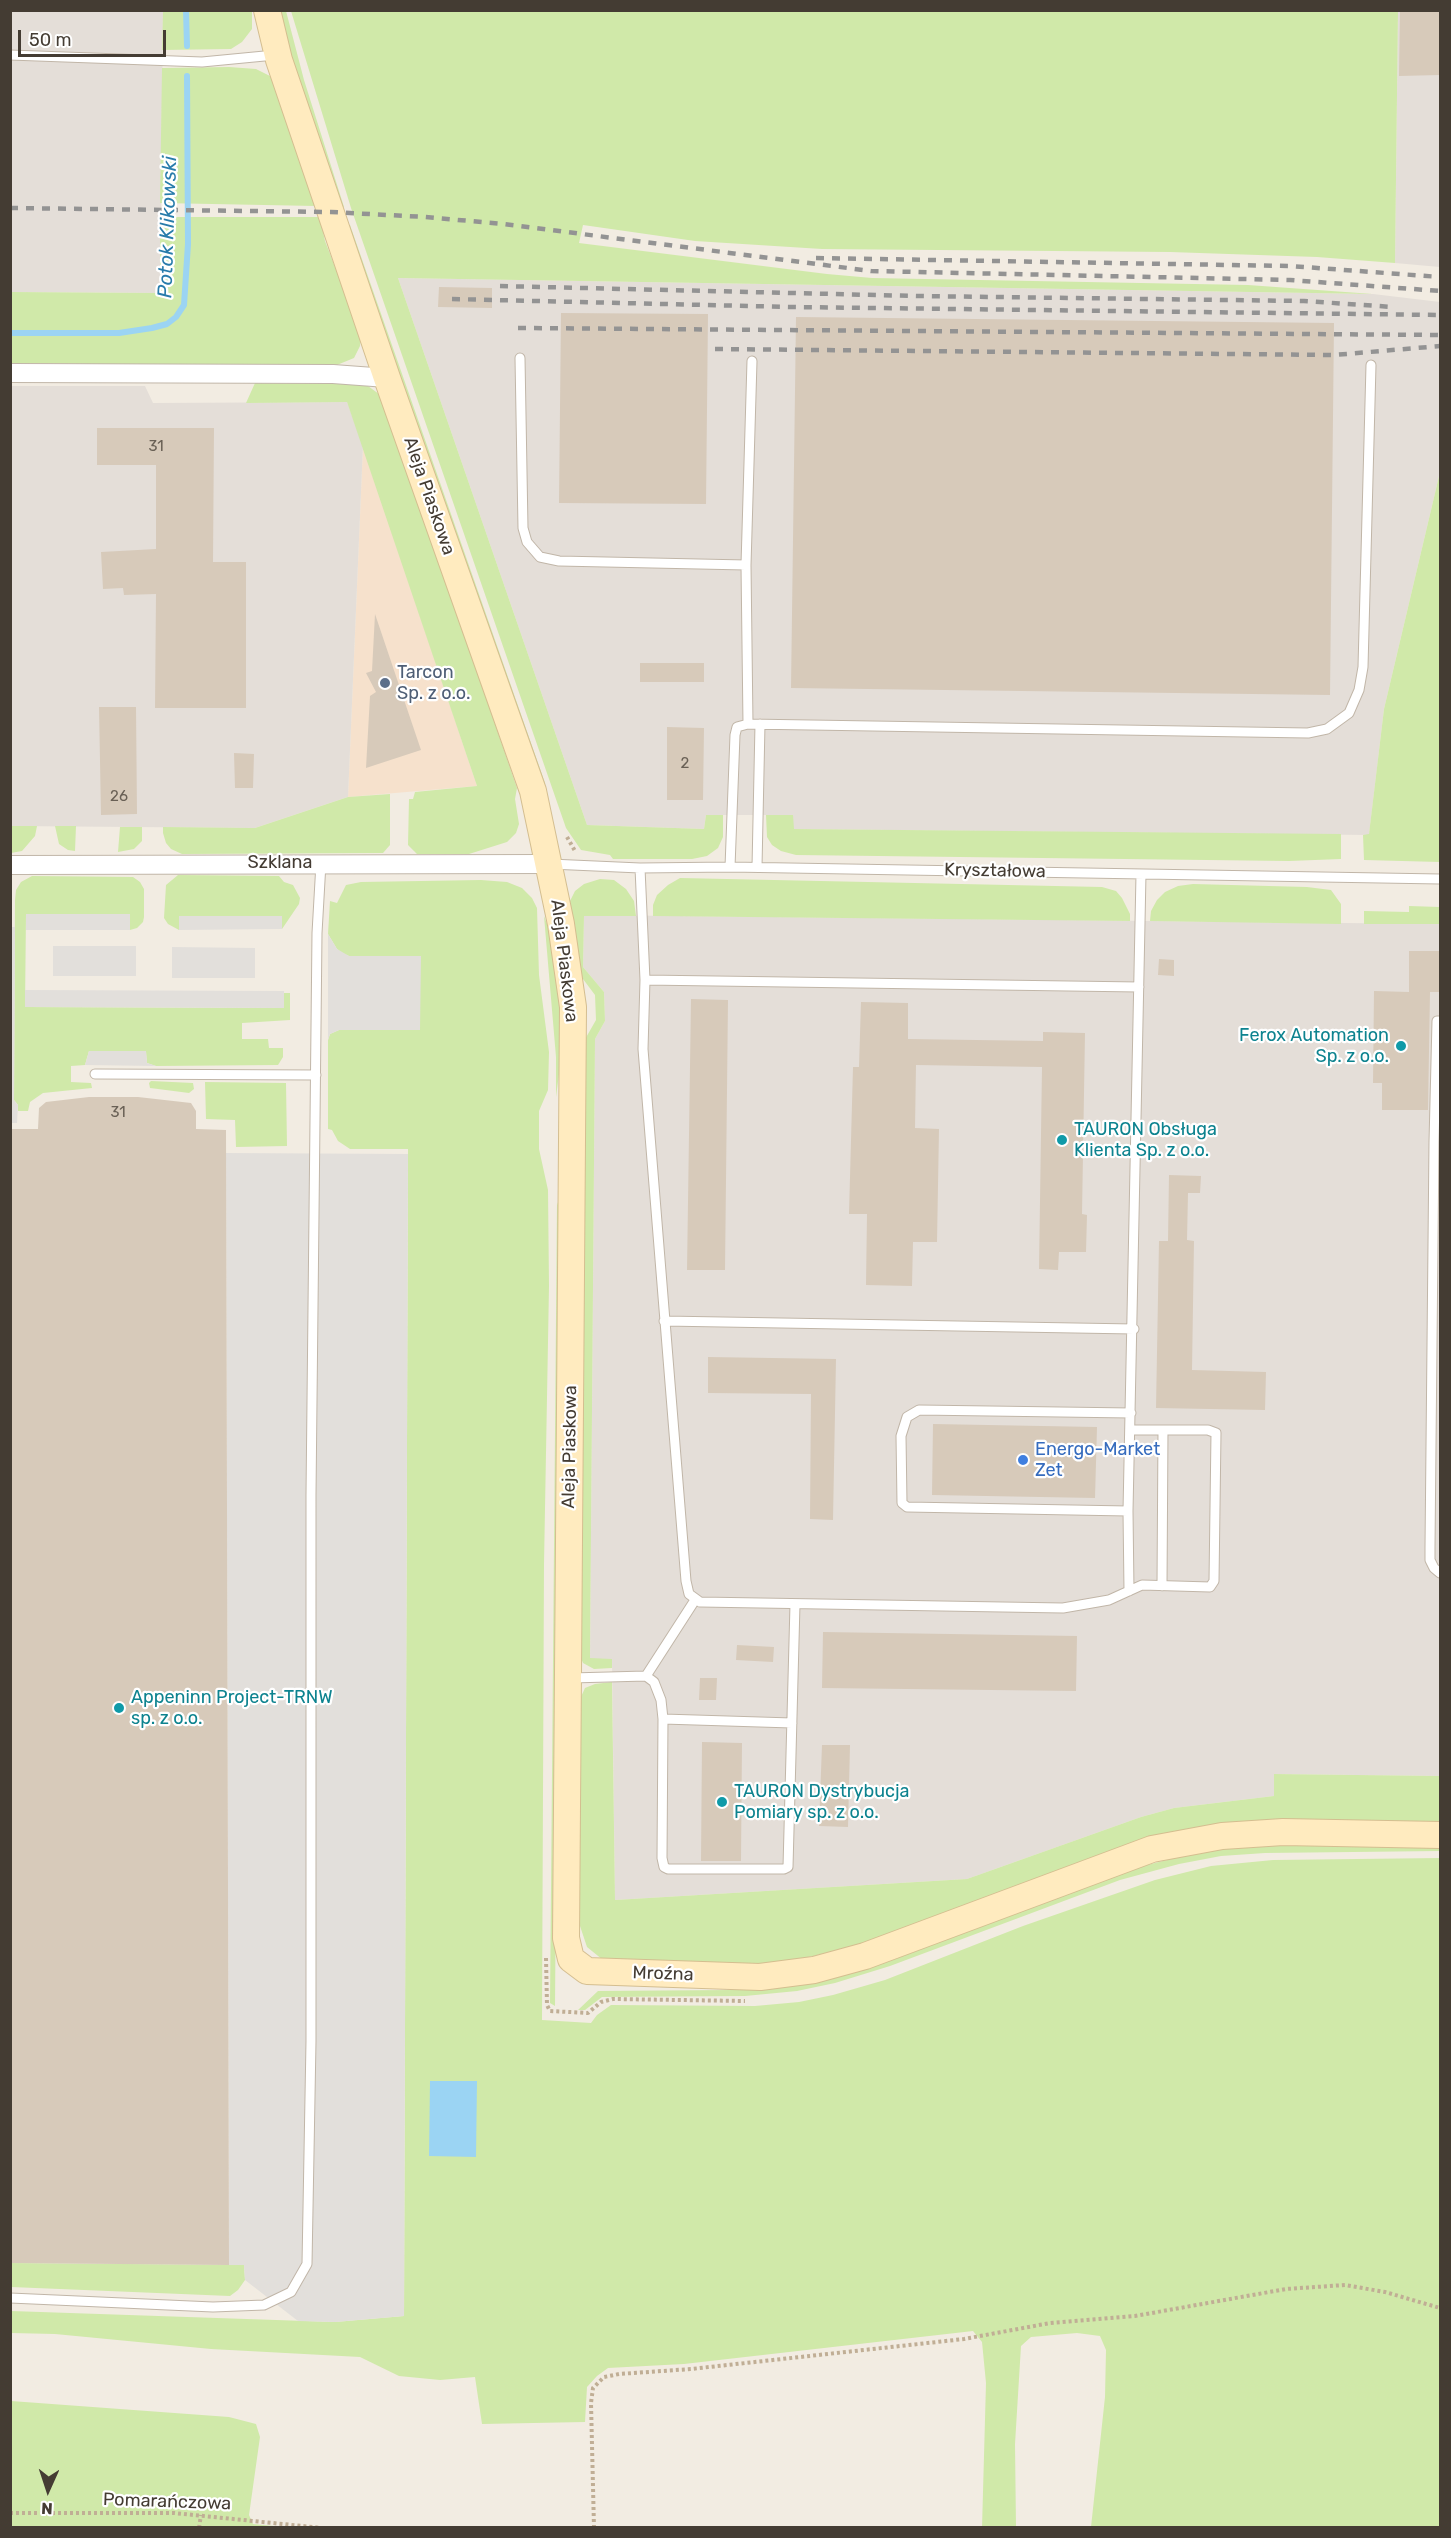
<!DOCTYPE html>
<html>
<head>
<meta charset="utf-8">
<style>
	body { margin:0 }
	#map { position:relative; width:1451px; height:2538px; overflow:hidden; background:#f2ece2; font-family:Rubik,sans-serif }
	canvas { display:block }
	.frame { position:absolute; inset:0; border:12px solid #443c33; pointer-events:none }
	.north { position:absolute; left:18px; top:2460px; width:60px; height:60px; -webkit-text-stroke:4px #fff; paint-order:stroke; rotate:183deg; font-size:16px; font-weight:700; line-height:24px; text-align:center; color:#443c33 }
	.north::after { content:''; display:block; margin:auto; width:21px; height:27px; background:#443c33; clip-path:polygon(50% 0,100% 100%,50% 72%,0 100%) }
	.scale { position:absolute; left:18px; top:30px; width:148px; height:27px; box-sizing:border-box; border:3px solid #443c33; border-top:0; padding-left:8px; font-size:18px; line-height:21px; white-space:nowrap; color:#443c33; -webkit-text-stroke:4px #fff; paint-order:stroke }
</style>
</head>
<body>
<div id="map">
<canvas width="1451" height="2538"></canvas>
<div class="frame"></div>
<div class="north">N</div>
<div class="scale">50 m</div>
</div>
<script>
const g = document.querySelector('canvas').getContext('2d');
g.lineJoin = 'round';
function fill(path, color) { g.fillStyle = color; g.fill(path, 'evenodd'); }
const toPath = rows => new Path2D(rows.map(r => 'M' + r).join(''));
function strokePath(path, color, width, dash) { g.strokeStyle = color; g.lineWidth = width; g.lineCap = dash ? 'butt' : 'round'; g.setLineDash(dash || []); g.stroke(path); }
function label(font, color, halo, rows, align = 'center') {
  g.font = font + ' Rubik,sans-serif'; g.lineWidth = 4.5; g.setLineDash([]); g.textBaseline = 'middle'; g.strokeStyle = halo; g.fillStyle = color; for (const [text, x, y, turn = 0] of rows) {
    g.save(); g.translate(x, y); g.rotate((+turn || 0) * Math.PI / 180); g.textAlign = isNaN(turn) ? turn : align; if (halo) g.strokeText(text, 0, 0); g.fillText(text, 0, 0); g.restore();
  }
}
fill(toPath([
	[363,445,477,786,348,797]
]), '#f6e1cc');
fill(toPath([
	[11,11,163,11,160,293,11,292],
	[1398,11,1440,11,1440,267,1395,263],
	[398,278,1373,294,1440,302,1440,472,1384,709,1369,835,793,829,793,815,706,815,704,829,587,825],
	[10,386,145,386,153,403,347,402,363,445,348,797,255,828,11,826],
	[584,915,1440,924,1440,1776,1274,1774,1274,1796,1174,1808,1141,1817,967,1879,615,1900,612,1660,590,1659,595,1039,605,1021,604,992,583,967]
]), '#e4ded8');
fill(toPath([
	[163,11,252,11,252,29,242,42,231,49,162,50],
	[279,11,286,11,304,80,344,207,339,206,292,60],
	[291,11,1398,11,1395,263,1317,257,1170,252,822,249,695,241,583,225,579,243,827,274,872,278,1248,285,1373,294,398,278,587,825,704,829,706,815,723,815,723,837,718,848,707,856,692,859,613,859,610,855,581,850,566,828,351,208],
	[229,67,256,69,270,76,278,83,316,206,160,203,162,68],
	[160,217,320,217,325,241,361,334,360,346,354,358,332,367,11,363,10,292,160,293],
	[346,225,350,225,545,783,541,785],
	[255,383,356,384,368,386,383,397,517,788,515,799,519,824,516,833,507,842,469,854,417,854,408,845,409,799,413,799,415,792,477,786,347,402,246,403],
	[1440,472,1440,862,1364,860,1363,835,1369,834,1384,709],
	[390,794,390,845,383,853,182,854,171,849,166,843,163,833,163,827,255,828,348,797],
	[766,815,793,815,794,829,1341,834,1341,859,1289,861,796,855,781,851,772,845,767,837],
	[11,826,37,826,35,836,22,851,11,853],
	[55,826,76,826,75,851,68,850,59,844],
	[120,827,142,827,142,841,134,849,118,852],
	[178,875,279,876,284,882,293,885,300,898,299,904,282,929,281,916,180,916,179,930,168,924,164,918,166,885],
	[32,876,133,877,140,882,144,889,144,917,143,922,137,928,130,930,130,914,26,914,25,1007,284,1008,284,993,290,993,290,1020,242,1023,242,1039,268,1039,269,1048,283,1048,283,1057,278,1065,156,1066,147,1063,146,1052,89,1051,85,1065,71,1066,71,1082,91,1083,92,1088,43,1093,30,1102,28,1111,18,1111,18,1105,14,1100,15,900,16,890,21,882],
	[680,878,1102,887,1116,891,1122,898,1130,914,1130,921,653,916,653,905,657,895,668,885],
	[600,879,614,880,626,889,634,901,636,916,584,916,583,967,604,992,605,1021,595,1039,590,1658,612,1659,612,1668,594,1669,583,1663,580,1656,584,1041,596,1020,595,995,580,975,570,901,575,891,584,884],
	[481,880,507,882,522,888,532,898,537,908,539,975,549,1052,548,1090,539,1111,539,1149,548,1190,549,1286,544,1564,542,2020,591,2023,597,2015,611,2005,755,2006,799,2002,833,1995,885,1980,1023,1926,1155,1880,1211,1866,1273,1860,1440,1858,1440,2527,1091,2527,1105,2397,1106,2350,1100,2336,1077,2333,1031,2337,1021,2346,1015,2444,1016,2527,982,2528,986,2383,982,2342,973,2331,684,2364,608,2368,597,2376,587,2387,585,2422,482,2424,475,2377,440,2380,399,2376,360,2357,211,2349,55,2334,11,2333,11,2311,335,2322,404,2316,408,1149,350,1149,338,1141,332,1130,328,1129,328,1040,330,1034,339,1030,420,1030,420,956,349,956,342,953,337,949,328,934,330,901,337,903,346,885,361,882],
	[1193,884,1307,887,1331,890,1341,904,1341,924,1150,921,1151,911,1157,900,1165,892,1178,886],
	[1409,906,1440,907,1440,924,1364,924,1364,911,1409,912],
	[544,916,549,929,561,1002,561,1059,556,1097,556,1057],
	[151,1081,193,1083,194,1089,189,1093,158,1089,150,1088,149,1083],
	[205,1082,286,1083,287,1146,236,1147,235,1120,206,1119],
	[557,1202,561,1215,561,1237,555,2006,550,2003],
	[612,1682,615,1900,967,1879,1141,1817,1174,1808,1274,1796,1274,1774,1440,1776,1440,1823,1078,1864,882,1938,814,1956,767,1964,692,1967,603,1960,587,1947,580,1926,580,1699,585,1688,595,1684],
	[1440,1845,1440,1851,1265,1853,1221,1856,1179,1864,1120,1880,890,1966,835,1983,797,1991,745,1996,602,1997,585,2010,578,2010,598,1991,730,1990,777,1986,1143,1866,1179,1857,1224,1849,1269,1846],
	[11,2263,244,2265,245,2280,238,2290,230,2296,11,2287],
	[11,2401,229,2417,256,2424,260,2437,249,2515,253,2524,284,2527,11,2527]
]), '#d0e9a9');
fill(toPath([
	[26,914,130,914,130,930,26,930],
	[179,916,282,916,282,929,179,930],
	[11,927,15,927,14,1100,18,1105,17,1123,10,1123],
	[328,934,337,949,349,956,421,956,420,1030,339,1030,330,1034,328,1040],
	[53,946,136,946,136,976,53,976],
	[172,947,255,948,255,978,172,978],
	[25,990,284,991,284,1008,25,1007],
	[89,1051,146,1051,147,1063,156,1066,85,1065],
	[226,1153,408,1154,404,2316,335,2322,298,2321,245,2280,244,2265,229,2265]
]), '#e2dfdb');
fill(toPath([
	[430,2081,477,2081,476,2157,429,2156]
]), '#9bd4f3');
strokePath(toPath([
	[186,10,187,46],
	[10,333,119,333,152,328,167,324,176,317,184,305,188,244,187,76]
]), '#9bd4f3', 6);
fill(toPath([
	[1400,10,1440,10,1440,75,1399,76],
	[439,287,492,288,492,308,438,307],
	[561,313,708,314,706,504,559,503],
	[796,317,1334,323,1330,695,791,688],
	[97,428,214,428,213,562,246,562,246,708,155,708,156,594,124,595,123,588,103,589,101,552,156,549,156,465,97,465],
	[375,614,421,750,366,768,370,696,376,692,366,673,372,671],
	[640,663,704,663,704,682,640,682],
	[99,707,136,707,137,814,101,815],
	[667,727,704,728,703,800,667,800],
	[234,753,254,754,253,788,235,788],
	[1409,951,1440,951,1440,992,1430,992,1428,1110,1382,1110,1382,1083,1373,1083,1374,991,1409,992],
	[1159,959,1174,960,1174,976,1158,975],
	[691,999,728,1000,725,1270,687,1270],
	[861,1002,908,1003,908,1039,1043,1041,1043,1032,1085,1033,1082,1214,1087,1215,1086,1252,1059,1252,1058,1270,1039,1269,1042,1067,916,1065,915,1128,939,1129,937,1242,913,1242,912,1286,866,1285,867,1214,849,1214,853,1067,859,1067],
	[138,1097,191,1103,196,1111,196,1129,226,1130,229,2265,10,2263,10,1129,38,1129,39,1108,46,1102,89,1097],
	[1169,1175,1201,1176,1200,1193,1188,1193,1187,1240,1194,1241,1192,1370,1266,1372,1265,1410,1156,1408,1159,1241,1168,1241],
	[708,1357,836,1359,833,1520,810,1519,811,1394,708,1393],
	[933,1424,1097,1427,1095,1498,932,1495],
	[823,1632,1077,1636,1076,1691,822,1688],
	[737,1645,774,1647,773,1662,736,1660],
	[700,1678,717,1678,716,1700,699,1700],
	[702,1742,742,1743,741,1861,701,1861],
	[822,1745,850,1745,848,1827,819,1826]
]), '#d7caba');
const lane = toPath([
	[10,55,202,62,275,55],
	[520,358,523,528,527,542,540,557,559,561,746,565],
	[752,361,746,565,748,724,1308,733,1327,729,1349,713,1359,690,1363,667,1371,365],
	[550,864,640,868,730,867,1440,879],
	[730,867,735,735,737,727,748,724],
	[757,867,760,724],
	[640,868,645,980,643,1049,686,1581,689,1594,700,1602,1063,1608,1109,1600,1142,1585,1210,1587,1214,1581,1216,1433,1208,1430,1130,1430],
	[645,980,1139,987],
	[1440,1021,1437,1021,1434,1142,1430,1547,1430,1560,1434,1568,1440,1573],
	[95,1074,316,1075],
	[664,1321,1134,1329],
	[1128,1511,907,1507,902,1503,901,1436,907,1417,919,1410,1131,1413],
	[1162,1586,1163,1430],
	[1129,1591,1128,1511,1141,874],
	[646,1676,695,1600],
	[571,1678,646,1676,654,1682,661,1700,663,1719,662,1858,664,1867,668,1869,784,1869,788,1867,795,1604],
	[663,1719,792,1723],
	[10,2298,213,2307,264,2305,291,2292,307,2264,311,2041,311,1494,317,933,321,863]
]);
const street = toPath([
	[10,373,333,374,387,378],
	[10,865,550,864]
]);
const secondary = toPath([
	[267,10,279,60,387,378,533,791,561,924,573,1007,566,1938,571,1959,587,1971,760,1977,814,1970,865,1956,1152,1849,1222,1836,1283,1832,1440,1835]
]);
strokePath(lane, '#c1b6a8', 11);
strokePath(street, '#c1b6a8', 20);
strokePath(secondary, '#d4be90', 28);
strokePath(toPath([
	[567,837,575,851],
	[546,1958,547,2005,550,2011,588,2013,601,2002,613,1999,745,2001],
	[10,2513,174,2513,322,2528],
	[199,2528,201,2515],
	[594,2528,591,2403,593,2388,604,2377,619,2374,691,2369,964,2339,1050,2323,1135,2316,1286,2289,1345,2285,1385,2292,1440,2308]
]), '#c0ae95', 4, [3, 3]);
strokePath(lane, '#fff', 9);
strokePath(street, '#fff', 18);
strokePath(secondary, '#ffebbf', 26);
strokePath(toPath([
	[10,208,331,212,425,217,504,224,871,271,1290,280,1440,291],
	[816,258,1290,266,1440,277],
	[500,286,917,296,1304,301,1393,307],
	[452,299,793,307,1440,315],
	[518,328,1440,335],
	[715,349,1334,355,1440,346]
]), '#939393', 4.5, [8, 8]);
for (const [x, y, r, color] of [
	[385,683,6,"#5c6f8a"],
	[1401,1046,6,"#0f9aa8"],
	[1062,1140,6,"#0f9aa8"],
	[1023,1460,6,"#3f7fe0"],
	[119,1708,6,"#0f9aa8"],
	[722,1802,6,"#0f9aa8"]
]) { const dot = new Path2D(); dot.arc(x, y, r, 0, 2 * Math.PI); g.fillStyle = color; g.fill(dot); strokePath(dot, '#fff', 2); }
label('15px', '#696055', null, [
	["31",156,447],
	["2",685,764],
	["26",119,797],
	["31",118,1113]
]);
label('18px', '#443c33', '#fff', [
	["Aleja Piaskowa",429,496,71],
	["Szklana",280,863],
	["Kryształowa",995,871,1],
	["Aleja Piaskowa",564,961,83],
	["Aleja Piaskowa",570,1447,-89],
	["Mroźna",663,1974,2],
	["Pomarańczowa",167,2502,2]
]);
label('18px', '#4e5e75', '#fff', [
	["Tarcon",397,673],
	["Sp. z o.o.",397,694]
], 'left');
label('18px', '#0d838f', '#fff', [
	["Ferox Automation",1389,1036,"right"],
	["Sp. z o.o.",1389,1057,"right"],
	["TAURON Obsługa",1074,1130],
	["Klienta Sp. z o.o.",1074,1151],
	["Appeninn Project-TRNW",131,1698],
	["sp. z o.o.",131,1719],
	["TAURON Dystrybucja",734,1792],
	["Pomiary sp. z o.o.",734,1813]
], 'left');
label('18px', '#366cbe', '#fff', [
	["Energo-Market",1035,1450],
	["Zet",1035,1471]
], 'left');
label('italic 20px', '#287cab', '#fff', [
	["Potok Klikowski",168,227,-88]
]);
</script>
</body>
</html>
